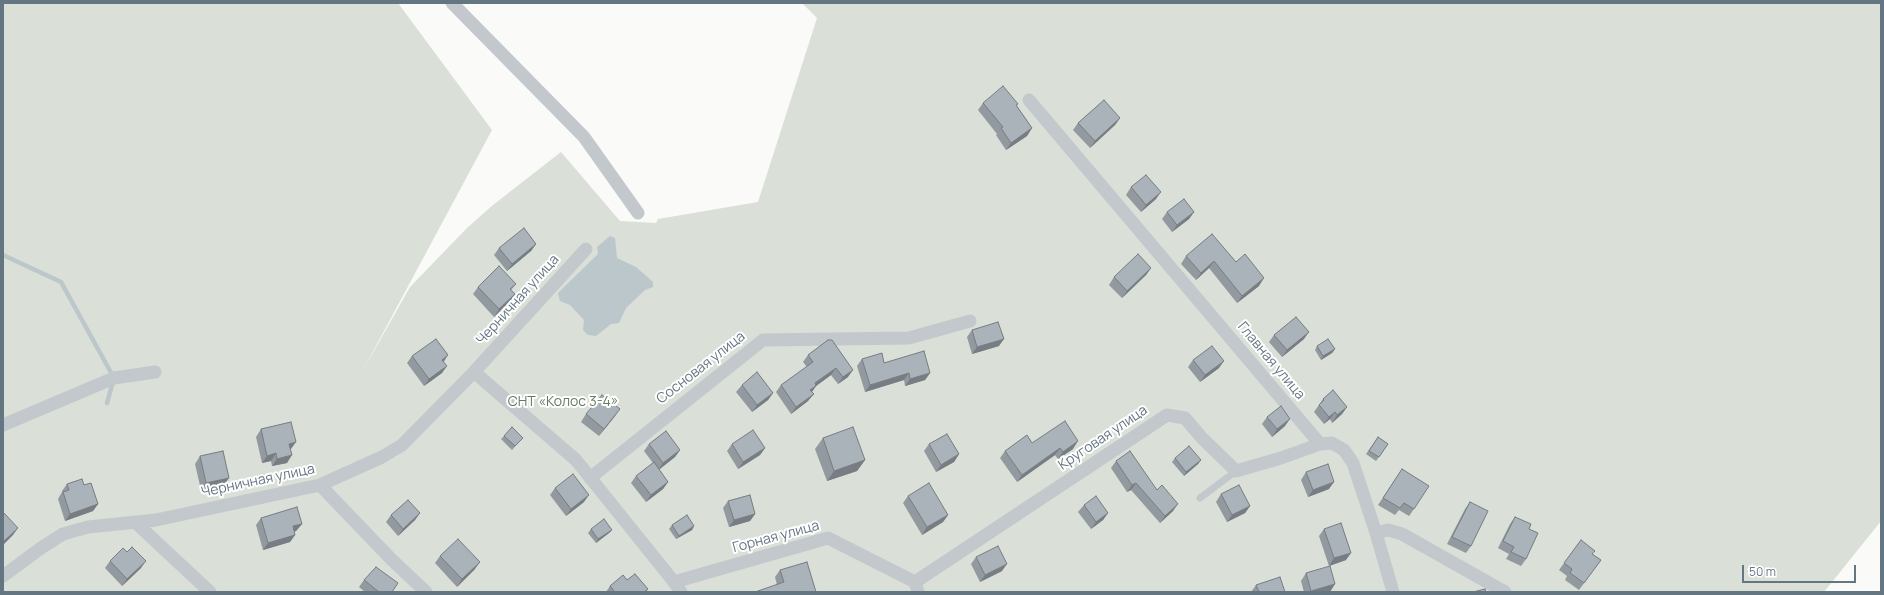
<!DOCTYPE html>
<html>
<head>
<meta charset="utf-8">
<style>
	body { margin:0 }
	#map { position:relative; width:1884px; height:595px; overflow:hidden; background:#fafaf8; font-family:Manrope,sans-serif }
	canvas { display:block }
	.frame { position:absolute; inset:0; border:4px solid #657683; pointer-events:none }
	.scale { position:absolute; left:1742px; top:565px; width:114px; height:18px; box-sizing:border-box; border:2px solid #657683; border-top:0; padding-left:5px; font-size:12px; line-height:14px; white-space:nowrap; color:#657683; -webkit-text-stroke:3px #fff; paint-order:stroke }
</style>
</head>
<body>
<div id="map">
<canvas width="1884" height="595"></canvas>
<div class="frame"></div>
<div class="scale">50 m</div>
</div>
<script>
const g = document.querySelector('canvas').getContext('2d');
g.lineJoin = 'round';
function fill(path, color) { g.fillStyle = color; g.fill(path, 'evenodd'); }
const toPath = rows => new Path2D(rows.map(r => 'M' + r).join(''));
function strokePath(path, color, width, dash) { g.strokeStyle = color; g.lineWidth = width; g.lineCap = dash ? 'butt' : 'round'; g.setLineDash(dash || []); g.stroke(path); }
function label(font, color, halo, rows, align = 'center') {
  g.font = font + ' Manrope,sans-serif'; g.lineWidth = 4; g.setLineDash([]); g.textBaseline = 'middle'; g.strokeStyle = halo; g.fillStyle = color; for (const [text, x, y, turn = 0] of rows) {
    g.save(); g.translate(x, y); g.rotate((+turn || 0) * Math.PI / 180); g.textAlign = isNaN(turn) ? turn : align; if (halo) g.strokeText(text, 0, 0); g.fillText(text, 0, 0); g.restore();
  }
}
fill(toPath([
	[3,3,398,3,492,130,362,372,410,287,467,228,493,205,561,152,620,221,656,223,658,219,758,202,817,18,802,3,1881,3,1881,521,1824,592,3,592]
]), '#dadfd7');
fill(toPath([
	[610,236,615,238,617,258,636,267,653,282,653,287,645,290,626,308,619,323,611,324,596,336,588,335,583,330,584,320,570,305,560,301,558,293,598,254,597,247]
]), '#bbc7cb');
strokePath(toPath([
	[3,255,61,282,114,378,107,403]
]), '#bbc7cb', 4.5);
strokePath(toPath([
	[1200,498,1236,471]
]), '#c3c8cc', 7);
strokePath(toPath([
	[452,3,584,137,638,213],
	[1029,100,1320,444,1332,443,1344,450,1353,463,1376,533,1388,530,1402,534,1505,592],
	[474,372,576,460,674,582],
	[3,425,114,378,155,372],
	[590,478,763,340,909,338,970,321],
	[320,485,390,558,426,592],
	[136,523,210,592],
	[1376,533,1393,592],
	[3,576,41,548,63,534,88,527,156,520,320,485,382,457,402,445,474,372,586,249],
	[681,592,674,582,828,538,915,582],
	[918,592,915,582,1167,415,1185,418,1202,438,1236,471,1281,458,1320,444]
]), '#c3c8cc', 13);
fill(toPath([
	[983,103,1016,105,1032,128,1027,136,1006,150,996,135,997,134,978,110],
	[1120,118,1115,125,1090,148,1073,130,1078,123],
	[1131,187,1156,199,1141,212,1126,195],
	[1167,212,1194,212,1189,219,1172,232,1162,219],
	[536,244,531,251,507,271,494,255,499,248],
	[1186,256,1236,262,1259,286,1237,303,1209,268,1196,280,1181,264],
	[1151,268,1146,275,1122,298,1109,285,1114,277],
	[516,284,511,290,515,294,510,301,494,317,473,294,478,287],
	[972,330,999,346,972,354,967,337],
	[1274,335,1304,339,1282,357,1269,342],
	[828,340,848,377,838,384,831,375,816,386,812,392,808,401,791,414,776,392,781,385,807,367,803,362,808,355],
	[1317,346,1335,349,1332,353,1321,360,1315,350],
	[412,356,444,362,442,373,424,386,407,363],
	[862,359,884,363,930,373,925,380,905,386,904,380,865,392,857,366],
	[1193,360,1219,368,1200,382,1188,367],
	[742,385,773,393,768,400,752,412,736,392],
	[1323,399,1347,407,1342,414,1332,423,1330,419,1324,424,1314,412],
	[586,414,615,416,599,436,581,422],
	[1267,417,1285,426,1272,437,1262,424],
	[261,429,291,449,290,449,287,463,272,466,271,461,262,463,256,437],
	[504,436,520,441,512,450,501,439],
	[1378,437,1388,444,1376,461,1366,454],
	[823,438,865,460,857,471,827,481,815,449],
	[1032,443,1073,449,1058,459,1055,455,1017,482,1000,458,1005,451],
	[649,444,680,450,675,457,659,470,668,482,663,489,646,502,631,483,636,476,653,463,644,451],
	[732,444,765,448,760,455,738,469,727,451],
	[929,444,959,454,954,462,936,472,924,451],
	[200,456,224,485,201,490,195,464],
	[1175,458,1201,460,1198,464,1184,476,1172,462],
	[1116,461,1157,490,1173,511,1160,523,1131,490,1127,492,1111,468],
	[1402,469,1414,509,1409,516,1399,510,1395,515,1378,505],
	[1306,472,1329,489,1308,497,1301,480],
	[67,484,84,485,98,504,93,511,65,521,58,499,62,492,62,491],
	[555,488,584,502,566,516,550,495],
	[1221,494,1250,506,1245,513,1227,522,1216,502],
	[908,496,948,515,943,522,922,535,903,503],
	[728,501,755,514,750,521,729,527,723,508],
	[1470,502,1471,546,1466,553,1447,544,1465,509],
	[1084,505,1108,513,1103,520,1091,529,1078,512],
	[420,513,415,520,398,536,386,522,391,515],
	[1515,517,1529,529,1526,559,1521,566,1506,559,1509,554,1498,548,1510,524],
	[261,518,302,524,296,531,294,532,295,535,290,542,263,550,256,525],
	[672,525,694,526,692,530,676,539,669,529],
	[591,529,612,530,609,533,596,543,588,533],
	[1324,529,1346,560,1329,566,1319,536],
	[1581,540,1592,554,1601,560,1579,590,1565,580,1567,576,1559,570],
	[440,556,475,569,457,587,435,563],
	[976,557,1002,571,980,582,971,564],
	[110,561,141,568,122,586,105,568],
	[780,570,816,592,777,585,775,577],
	[1306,573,1330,592,1304,592,1301,581],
	[364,580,392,592,365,592,359,587],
	[627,580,648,589,646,592,606,592,610,586],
	[1256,585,1285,592,1251,592]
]), '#929a9f');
fill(toPath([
	[1120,118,1115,125,1090,148,1095,141],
	[1032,128,1027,136,1006,150,1011,143],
	[1161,192,1156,199,1141,212,1146,205],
	[1194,212,1189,219,1172,232,1177,225],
	[536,244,531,251,507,271,512,264],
	[1214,261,1209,268,1196,280,1201,273],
	[1151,268,1146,275,1122,298,1127,291],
	[1264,278,1259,286,1237,303,1242,296],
	[515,294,510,301,494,317,499,309],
	[1309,332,1304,339,1282,357,1287,350],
	[1004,339,999,346,972,354,977,347],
	[1335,349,1332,353,1321,360,1323,356],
	[448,355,443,363,442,360],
	[1224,361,1219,368,1200,382,1205,375],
	[447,366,442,373,424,386,429,379],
	[836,368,831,375,816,386,811,393,805,397,815,383],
	[853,370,848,377,838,384,843,377],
	[909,373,904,380,865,392,870,385],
	[930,373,925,380,905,386,910,379],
	[773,393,768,400,752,412,757,405],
	[814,394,808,401,791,414,796,407],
	[1347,407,1342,414,1332,423,1337,415],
	[620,409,615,416,599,436,604,429],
	[1335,412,1330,419,1324,424,1329,417],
	[1290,419,1285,426,1272,437,1277,429],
	[1078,441,1073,449,1058,459,1063,452],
	[296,442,291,449,284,451,289,444],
	[765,448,760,455,738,469,743,462],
	[1060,448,1055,455,1017,482,1022,475],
	[680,450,675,457,658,470,663,463],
	[276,453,271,461,262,463,267,456],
	[959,454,954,462,936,472,941,465],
	[292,455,287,463,272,466,277,459],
	[865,460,857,471,827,481,834,471],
	[1201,460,1198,464,1184,476,1186,472],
	[229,478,224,485,201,490,206,483],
	[668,482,663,489,646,502,651,495],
	[1334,482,1329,489,1308,497,1313,490],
	[1136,483,1131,490,1127,492,1132,485],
	[589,495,584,502,566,516,571,509],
	[98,504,93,511,65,521,70,514],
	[1178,504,1173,511,1160,523,1165,516],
	[1250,506,1245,513,1227,522,1232,515],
	[420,513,415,520,398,536,403,529],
	[1108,513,1103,520,1091,529,1096,522],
	[755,514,750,521,729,527,734,520],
	[948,515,943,522,922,535,927,527],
	[302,524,296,531,288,534,293,526],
	[694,526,692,530,676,539,679,536],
	[18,528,13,535,3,545,3,542],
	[612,530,609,533,596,543,598,539],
	[295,535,290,542,263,550,268,543],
	[1351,553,1346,560,1329,566,1334,558],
	[146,561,141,568,122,586,127,579],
	[480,562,475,569,457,587,462,579],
	[1007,564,1002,571,980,582,985,575],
	[1335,584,1330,592,1310,592,1311,591]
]), '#777d82');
const building = toPath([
	[1003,86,1018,104,1016,105,1032,128,1011,143,1001,128,1003,127,983,103,1003,86],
	[1104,100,1120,118,1095,141,1078,123,1104,100],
	[1146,175,1161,192,1146,205,1131,187,1146,175],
	[1184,199,1194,212,1177,225,1167,212,1184,199],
	[524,228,536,244,512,264,499,248,524,228],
	[1212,234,1236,262,1245,254,1264,278,1242,296,1214,261,1201,273,1186,256,1212,234],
	[1138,254,1151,268,1127,291,1114,277,1138,254],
	[499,266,516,284,510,289,515,294,499,309,478,287,499,266],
	[1296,317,1309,332,1287,350,1274,335,1296,317],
	[998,322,1004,339,977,347,972,330,998,322],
	[436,339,448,355,442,360,447,366,429,379,412,356,436,339],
	[1328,339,1335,349,1323,356,1317,346,1328,339],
	[828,340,832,340,853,370,843,377,836,368,815,383,816,386,810,390,814,394,796,407,781,385,813,362,808,355,828,340],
	[1212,346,1224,361,1205,375,1193,360,1212,346],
	[924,351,930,373,910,379,909,373,870,385,862,359,882,353,884,363,924,351],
	[757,372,773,393,757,405,742,385,757,372],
	[1333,390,1347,407,1337,415,1335,412,1329,417,1319,405,1324,400,1323,399,1333,390],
	[602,395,620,409,604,429,586,414,602,395],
	[1281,406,1290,419,1277,429,1267,417,1281,406],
	[1065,421,1078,441,1063,452,1060,448,1022,475,1005,451,1027,435,1032,443,1065,421],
	[291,422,296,442,289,444,292,455,277,459,276,453,267,456,261,429,291,422],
	[512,427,523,438,515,446,504,436,512,427],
	[853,427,865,460,834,471,823,438,853,427],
	[753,430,765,448,743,462,732,444,753,430],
	[666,431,680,450,663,463,649,444,666,431],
	[947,434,959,454,941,465,929,444,947,434],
	[1378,437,1388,444,1379,457,1369,451,1378,437],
	[1189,446,1201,460,1186,472,1175,458,1189,446],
	[223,451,229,478,206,483,200,456,223,451],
	[1130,451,1157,490,1162,485,1178,504,1165,516,1136,483,1132,485,1116,461,1130,451],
	[654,462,668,482,651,495,636,476,654,462],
	[1328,464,1334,482,1313,490,1306,472,1328,464],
	[1402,469,1429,486,1414,509,1404,503,1400,508,1383,498,1402,469],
	[573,474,589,495,571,509,555,488,573,474],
	[82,479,84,485,91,483,98,504,70,514,63,492,69,490,67,484,82,479],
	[929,483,948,515,927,527,908,496,929,483],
	[1239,485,1250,506,1232,515,1221,494,1239,485],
	[750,495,755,514,734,520,728,501,750,495],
	[1096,496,1108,513,1096,522,1084,505,1096,496],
	[408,500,420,513,403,529,391,515,408,500],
	[1470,502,1488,511,1471,546,1452,537,1470,502],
	[297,507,302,524,293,526,295,535,268,543,261,518,297,507],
	[3,512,18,528,3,542,3,512],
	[687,515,694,526,679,536,672,525,687,515],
	[1515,517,1531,524,1529,529,1538,533,1526,559,1511,552,1514,547,1503,541,1515,517],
	[604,519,612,530,598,539,591,529,604,519],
	[1341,523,1351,553,1334,558,1324,529,1341,523],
	[458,539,480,562,462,579,440,556,458,539],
	[1581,540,1595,551,1592,554,1601,560,1584,583,1570,573,1572,569,1564,563,1581,540],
	[998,546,1007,564,985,575,976,557,998,546],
	[132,547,146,561,127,579,110,561,123,548,127,552,132,547],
	[807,562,816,592,755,592,784,582,780,570,807,562],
	[1330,566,1335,584,1311,591,1306,573,1330,566],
	[376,567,398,583,392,592,379,592,364,580,376,567],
	[635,574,648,589,644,592,615,592,610,586,623,575,627,580,635,574],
	[1280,577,1285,592,1259,592,1256,585,1280,577],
	[1485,589,1486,592,1473,592,1485,589]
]);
fill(building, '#aab3b9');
strokePath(building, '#777d82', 1);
label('14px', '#657683', '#fff', [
	["Черничная улица",518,300,-48],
	["Главная улица",1271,361,50],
	["Сосновая улица",701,368,-38],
	["Круговая улица",1103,438,-34],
	["Черничная улица",258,481,-12],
	["Горная улица",776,537,-15]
]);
label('14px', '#687a64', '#fff', [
	["СНТ «Колос 3-4»",563,402]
]);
</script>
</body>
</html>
